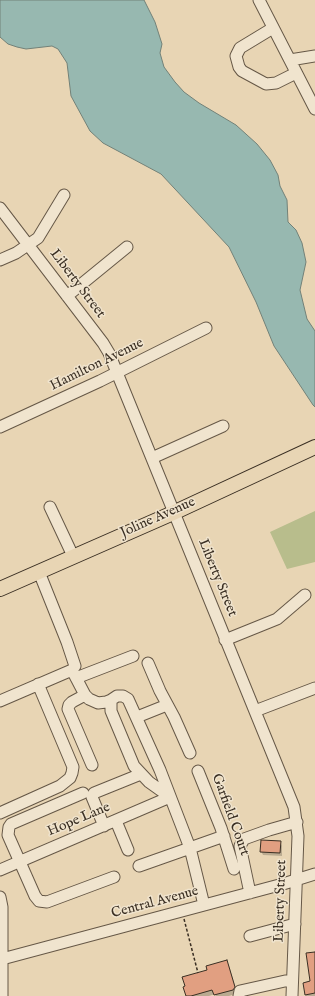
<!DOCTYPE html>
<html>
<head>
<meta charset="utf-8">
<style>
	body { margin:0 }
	canvas { display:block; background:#e8d5b4 }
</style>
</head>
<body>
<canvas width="315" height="996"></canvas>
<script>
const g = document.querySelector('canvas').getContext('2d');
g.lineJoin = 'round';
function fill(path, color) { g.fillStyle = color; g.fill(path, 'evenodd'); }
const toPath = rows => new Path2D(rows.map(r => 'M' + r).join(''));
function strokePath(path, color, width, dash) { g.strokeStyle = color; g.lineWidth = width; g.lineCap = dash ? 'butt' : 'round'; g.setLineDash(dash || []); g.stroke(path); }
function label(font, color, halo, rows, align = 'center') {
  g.font = font + ' "IM FELL English",serif'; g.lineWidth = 3; g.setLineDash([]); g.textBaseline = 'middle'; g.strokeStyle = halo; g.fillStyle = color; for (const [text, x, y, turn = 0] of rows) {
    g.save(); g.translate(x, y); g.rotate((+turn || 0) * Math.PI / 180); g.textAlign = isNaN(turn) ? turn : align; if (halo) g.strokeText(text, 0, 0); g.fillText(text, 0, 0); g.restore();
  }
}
fill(toPath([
	[315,511,315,562,287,569,270,532]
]), '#b8bd8c');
const water = toPath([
	[0,0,144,0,155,22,162,44,160,53,164,67,175,82,184,92,199,103,236,125,257,144,270,160,278,175,280,186,287,200,288,222,296,230,302,243,306,262,300,290,307,319,315,331,315,407,313,405,274,346,256,302,229,247,161,174,103,143,90,131,71,96,67,63,58,49,52,46,26,49,17,47,8,44,0,37,0,0]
]);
fill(water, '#97b8b0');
strokePath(water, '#728178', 1);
fill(toPath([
	[280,842,282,846,282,856,263,855,261,851],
	[315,953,315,996,306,996,306,995,312,982],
	[226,961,229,966,237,992,235,994,229,996,216,996,215,994,209,996,187,996,208,971]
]), '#0003');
const building = toPath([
	[261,840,281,841,280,853,260,852,261,840],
	[315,952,315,993,305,995,303,983,310,981,306,953,315,952],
	[227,960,235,987,233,990,214,995,212,990,191,996,186,996,183,987,185,986,182,977,207,970,206,966,227,960]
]);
fill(building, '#e19f81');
strokePath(building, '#3a2f23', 1);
const minor = toPath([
	[259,0,315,109],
	[273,28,240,48,236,56,239,67,242,71,266,84,276,83,296,73],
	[290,60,315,56],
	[0,208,103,343,109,353,294,807,298,836,292,996],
	[0,260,16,253,38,238,64,195],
	[67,296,127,247],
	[0,427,100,381,206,328],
	[152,458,223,426],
	[50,507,73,556],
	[225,640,277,619,305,595],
	[148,663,160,691,174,717,190,753],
	[73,672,85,695,89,699,98,703,106,702,111,700],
	[76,678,133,656],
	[85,695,72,702,69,705,68,709,92,765],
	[0,701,72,670,75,666,67,642,39,572],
	[255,711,315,688],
	[137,717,167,705],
	[198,771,221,828,234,869],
	[83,793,11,824,9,827,8,835,35,896,39,901,47,902,114,877],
	[170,797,149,782,134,766,111,711,111,700,117,696,123,696,128,699,160,770,190,848,204,905],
	[0,813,60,786,70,778,72,773,73,767,38,684],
	[116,821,128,850],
	[104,826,92,797,94,793,141,774],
	[139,866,224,836],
	[0,870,170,797],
	[250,893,240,846,244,839,269,830,297,822],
	[0,897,2,907,2,996],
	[250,936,295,924],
	[2,959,283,884,315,874],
	[239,996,240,991,285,981,292,981]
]);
const major = toPath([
	[0,589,173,513,315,447]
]);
strokePath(minor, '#665847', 13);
strokePath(major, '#3a2f23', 16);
strokePath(toPath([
	[184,919,198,973]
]), '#3a2f23', 1.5, [3, 2]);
strokePath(minor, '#f0e4ce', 11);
strokePath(major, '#e8d5b4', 14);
label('14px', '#3a2f23', '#f0e4ce', [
	["Liberty Street",77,284,53],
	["Hamilton Avenue",97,365,-26],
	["Joline Avenue",158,518,-24],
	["Liberty Street",217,578,68],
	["Garfield Court",230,815,70],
	["Hope Lane",79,820,-23],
	["Liberty Street",281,901,-88],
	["Central Avenue",155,903,-15]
]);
</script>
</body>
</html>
